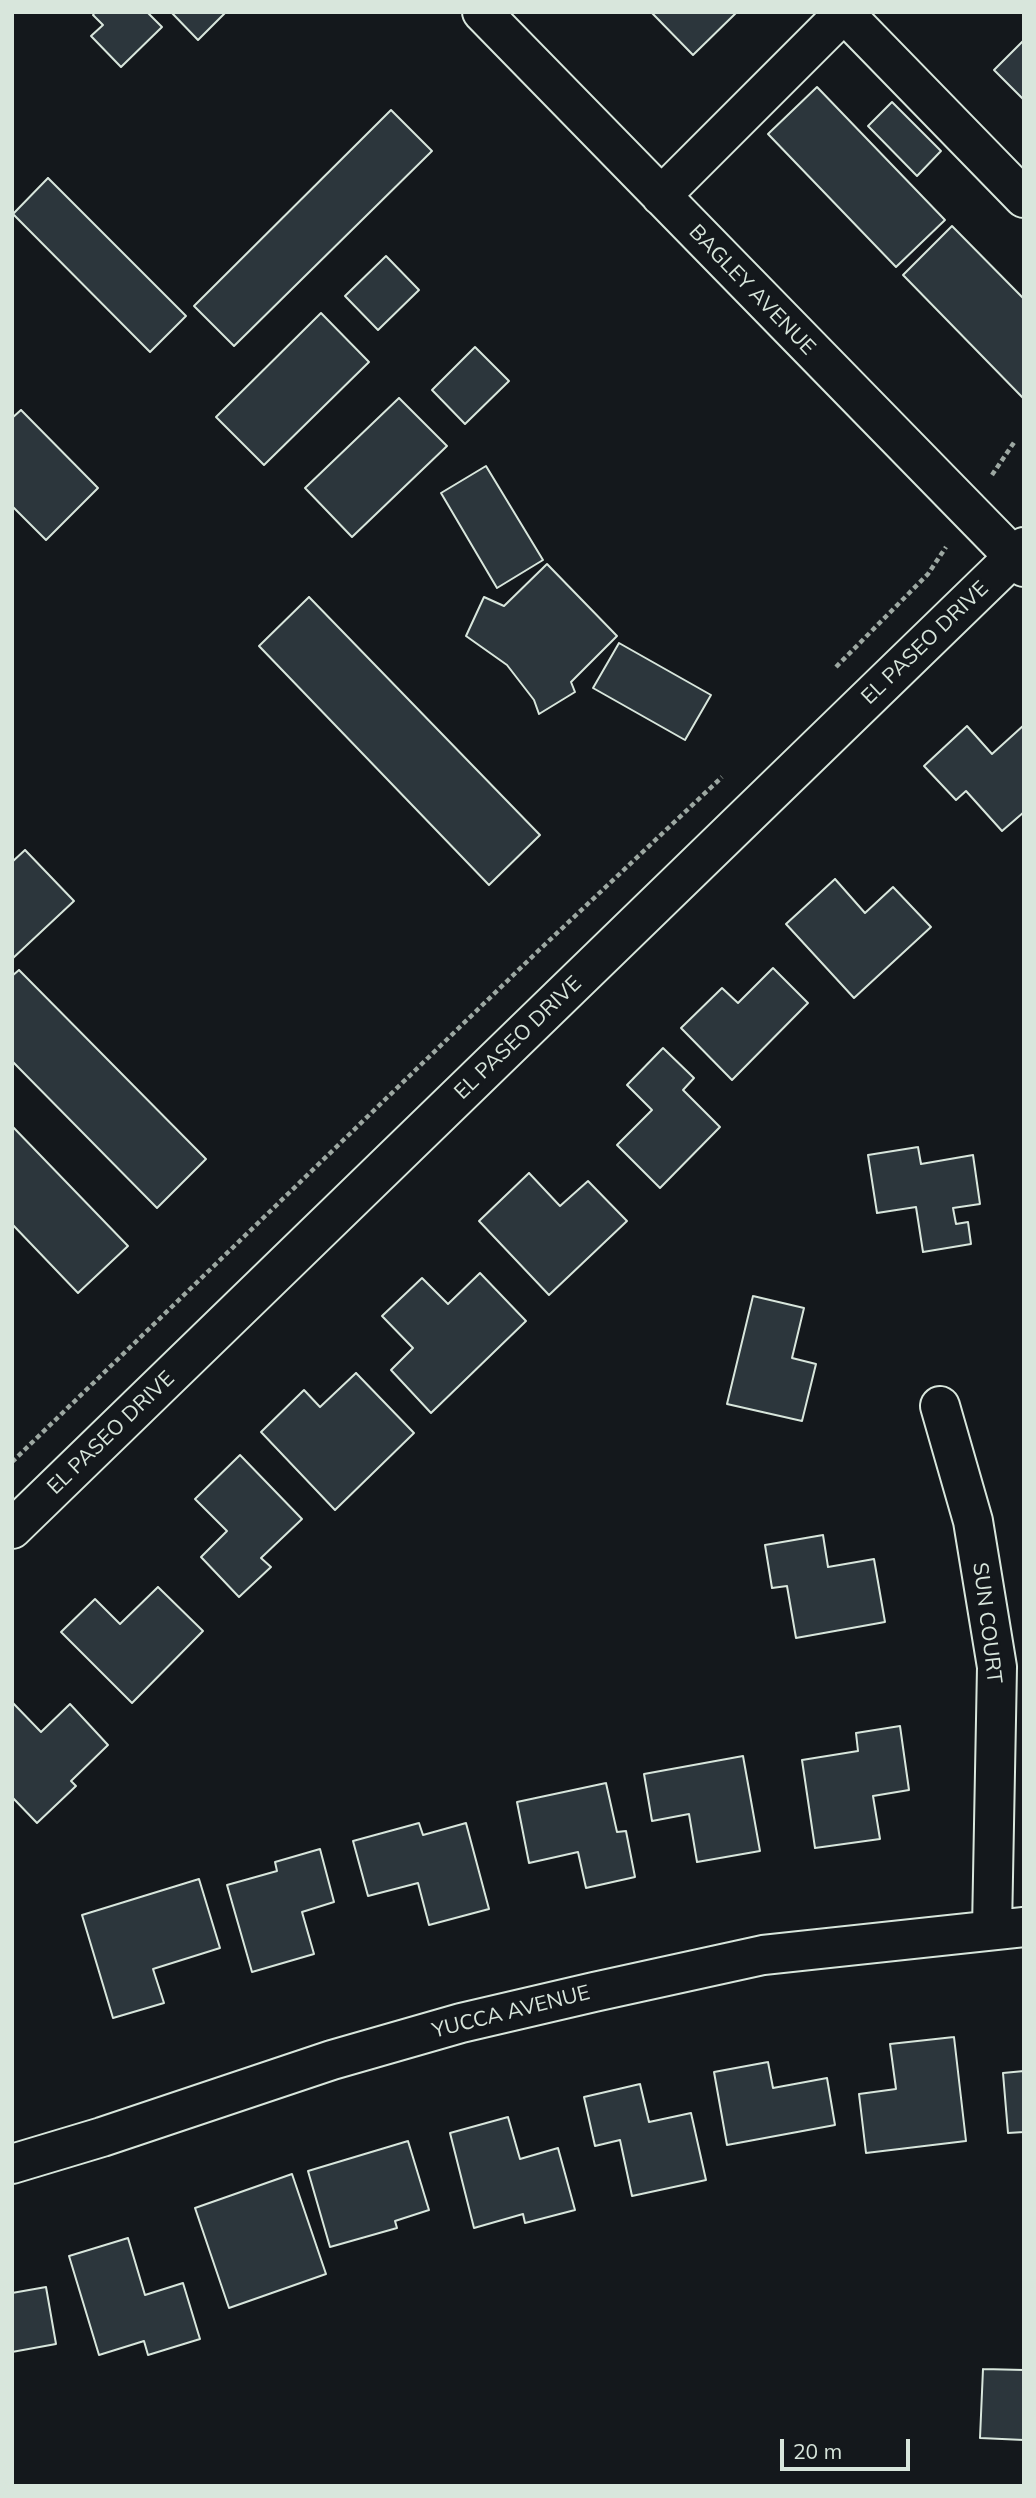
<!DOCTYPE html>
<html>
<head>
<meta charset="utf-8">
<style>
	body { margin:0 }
	#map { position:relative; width:1036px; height:2498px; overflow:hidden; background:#14181c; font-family:Mulish,sans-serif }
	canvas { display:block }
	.frame { position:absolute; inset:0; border:14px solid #d8e6dc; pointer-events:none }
	.scale { position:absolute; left:780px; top:2439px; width:130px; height:32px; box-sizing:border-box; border:4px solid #d8e6dc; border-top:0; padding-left:9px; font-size:21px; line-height:24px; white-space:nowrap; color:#d8e6dc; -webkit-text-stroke:5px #14181c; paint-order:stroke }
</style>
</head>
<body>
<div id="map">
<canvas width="1036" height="2498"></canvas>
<div class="frame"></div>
<div class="scale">20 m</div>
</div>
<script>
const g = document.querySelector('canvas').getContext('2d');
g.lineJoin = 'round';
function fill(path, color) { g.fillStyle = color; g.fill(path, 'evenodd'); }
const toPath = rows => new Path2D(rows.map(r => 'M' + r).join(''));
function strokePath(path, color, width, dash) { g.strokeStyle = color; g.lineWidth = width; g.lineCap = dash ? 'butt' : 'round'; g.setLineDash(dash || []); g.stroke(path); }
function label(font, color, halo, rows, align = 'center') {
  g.font = font + ' Mulish,sans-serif'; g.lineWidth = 5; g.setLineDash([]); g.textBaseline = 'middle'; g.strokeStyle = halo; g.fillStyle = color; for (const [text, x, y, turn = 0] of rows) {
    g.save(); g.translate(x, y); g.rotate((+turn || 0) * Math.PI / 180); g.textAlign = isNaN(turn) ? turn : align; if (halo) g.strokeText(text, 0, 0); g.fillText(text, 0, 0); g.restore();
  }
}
const building = toPath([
	[95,12,147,12,162,27,121,67,91,36,103,25,93,15,95,12],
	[171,12,226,12,198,40,171,12],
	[651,12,737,12,693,55,651,12],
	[1024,40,1024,100,994,70,1024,40],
	[817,87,945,220,896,267,768,134,817,87],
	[892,102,941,151,917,176,868,126,892,102],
	[391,110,432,151,234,346,194,306,391,110],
	[48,178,186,316,150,352,13,214,48,178],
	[952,226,1024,299,1023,398,903,275,952,226],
	[386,256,419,290,378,330,345,296,386,256],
	[321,313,369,362,264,465,216,417,321,313],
	[475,347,509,381,465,424,432,390,475,347],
	[399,398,447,446,352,537,305,488,399,398],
	[21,410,98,488,46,540,12,506,12,418,21,410],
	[486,466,543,560,497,588,441,493,486,466],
	[547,564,617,636,571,682,575,692,539,714,534,700,507,665,466,636,484,597,504,606,547,564],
	[309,597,540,835,489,885,259,646,309,597],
	[619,643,711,695,685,740,593,688,619,643],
	[1024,725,1024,812,1002,831,966,791,956,800,924,766,967,726,992,754,1024,725],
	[25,850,74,901,12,959,12,862,25,850],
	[835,879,865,913,893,887,931,927,854,998,786,924,835,879],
	[773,968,808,1003,732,1080,681,1028,722,988,738,1003,773,968],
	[19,970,206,1159,157,1208,12,1061,12,976,19,970],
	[663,1048,694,1078,683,1090,720,1127,660,1188,617,1145,652,1110,627,1085,663,1048],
	[12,1126,128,1246,78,1293,12,1224,12,1126],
	[918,1147,921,1164,973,1155,980,1204,953,1208,956,1224,968,1222,971,1244,923,1252,916,1207,877,1213,868,1155,918,1147],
	[529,1173,560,1206,588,1181,627,1221,549,1295,479,1221,529,1173],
	[480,1273,526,1321,431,1413,391,1370,413,1348,382,1316,422,1278,448,1304,480,1273],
	[753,1296,804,1308,792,1358,816,1364,802,1421,727,1404,753,1296],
	[356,1373,414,1433,335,1510,261,1432,304,1390,320,1407,356,1373],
	[240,1455,302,1519,261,1558,271,1567,239,1597,201,1557,227,1531,195,1499,240,1455],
	[823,1535,828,1567,874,1559,885,1622,796,1638,787,1586,772,1588,765,1545,823,1535],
	[158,1587,203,1631,132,1703,61,1632,95,1599,120,1624,158,1587],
	[12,1702,41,1732,70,1704,108,1745,71,1781,76,1786,37,1823,12,1797,12,1702],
	[900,1726,909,1790,873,1796,880,1839,815,1848,802,1760,858,1751,856,1733,900,1726],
	[743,1756,760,1851,697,1862,689,1814,652,1821,644,1774,743,1756],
	[606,1783,617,1832,626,1831,635,1877,586,1888,578,1852,529,1863,517,1802,606,1783],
	[419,1823,423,1835,466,1823,489,1909,429,1925,418,1883,368,1896,353,1841,419,1823],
	[320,1849,334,1902,302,1912,314,1954,252,1972,227,1885,277,1871,275,1862,320,1849],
	[199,1879,220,1948,153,1969,164,2003,113,2018,82,1915,199,1879],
	[954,2037,966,2141,866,2153,859,2094,896,2089,890,2044,954,2037],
	[768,2062,773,2088,827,2078,835,2125,727,2145,714,2072,768,2062],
	[1024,2071,1024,2132,1008,2133,1003,2073,1024,2071],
	[640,2084,649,2122,691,2113,706,2180,632,2196,620,2140,595,2146,584,2097,640,2084],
	[508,2117,520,2159,558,2148,575,2210,525,2223,523,2214,474,2228,450,2133,508,2117],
	[408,2141,429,2210,395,2221,397,2228,330,2247,308,2171,408,2141],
	[292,2174,326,2274,229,2308,195,2208,292,2174],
	[128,2238,145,2295,183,2283,200,2339,148,2355,144,2341,99,2355,69,2256,128,2238],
	[46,2287,56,2344,12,2352,12,2293,46,2287],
	[983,2369,1024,2370,1024,2440,980,2438,983,2369]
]);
fill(building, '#2c363c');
strokePath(building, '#d8e6dc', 2);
const minor = toPath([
	[482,12,1024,567],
	[844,13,1024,198],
	[661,196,845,12],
	[940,1406,973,1521,997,1667,992,1929],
	[12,1529,1024,547],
	[12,2164,102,2137,332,2060,461,2023,594,1992,763,1955,1024,1927]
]);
strokePath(minor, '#d8e6dc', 42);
strokePath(toPath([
	[992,475,1015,441],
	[836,667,928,574,946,547],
	[12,1462,537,952,722,777]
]), '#9da8a2', 4.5, [5, 3.5]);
strokePath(minor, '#14181c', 38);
label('21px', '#d8e6dc', '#14181c', [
	["BAGLEY AVENUE",752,290,46],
	["EL PASEO DRIVE",925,643,-44],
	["EL PASEO DRIVE",518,1038,-44],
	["EL PASEO DRIVE",111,1433,-44],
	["SUN COURT",987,1623,83],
	["YUCCA AVENUE",511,2012,-14]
]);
</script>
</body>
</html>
